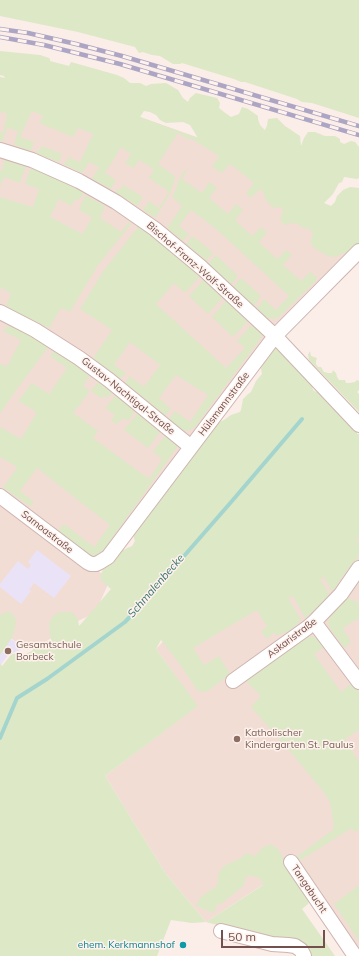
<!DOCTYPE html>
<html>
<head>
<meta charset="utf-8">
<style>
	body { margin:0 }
	#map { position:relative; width:359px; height:956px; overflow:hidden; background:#fbede7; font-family:Mulish,sans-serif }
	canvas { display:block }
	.scale { position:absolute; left:221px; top:930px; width:104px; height:18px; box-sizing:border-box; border:2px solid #734f4d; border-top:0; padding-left:5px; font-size:12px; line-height:14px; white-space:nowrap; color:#734f4d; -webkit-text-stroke:3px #fef2ed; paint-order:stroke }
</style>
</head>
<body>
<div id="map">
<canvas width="359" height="956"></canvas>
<div class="scale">50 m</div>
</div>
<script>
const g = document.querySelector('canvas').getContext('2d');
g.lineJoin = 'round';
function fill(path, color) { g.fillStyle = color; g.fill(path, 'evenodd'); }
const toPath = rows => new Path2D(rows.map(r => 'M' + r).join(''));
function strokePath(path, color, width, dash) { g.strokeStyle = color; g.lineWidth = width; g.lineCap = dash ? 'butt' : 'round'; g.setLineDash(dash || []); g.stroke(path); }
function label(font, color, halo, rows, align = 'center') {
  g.font = font + ' Mulish,sans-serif'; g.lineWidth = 3; g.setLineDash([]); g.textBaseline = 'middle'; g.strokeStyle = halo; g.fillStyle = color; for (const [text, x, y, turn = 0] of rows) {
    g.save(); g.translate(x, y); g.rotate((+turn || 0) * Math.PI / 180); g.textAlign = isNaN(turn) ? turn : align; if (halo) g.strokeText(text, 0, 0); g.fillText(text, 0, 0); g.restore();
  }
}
fill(toPath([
	[0,80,115,108,236,151,350,257,272,337,99,569,85,561,110,580,95,613,78,621,45,642,25,647,0,632],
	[359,443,359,956,287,869,206,922,166,874,105,776,197,706,156,649,255,544]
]), '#f2ddd5');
fill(toPath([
	[37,550,71,576,54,598,34,583,29,590,31,591,21,604,0,587,0,584,18,561,28,569,31,565,28,562],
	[0,632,25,648,8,655,0,666]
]), '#eae3f7');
fill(toPath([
	[0,0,359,0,359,118,312,103,302,102,297,99,245,82,241,82,234,79,182,63,180,64,173,64,160,56,152,55,143,52,139,53,135,47,78,32,0,16],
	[0,51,40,55,49,58,50,59,50,61,69,66,71,62,117,75,124,78,130,83,140,83,146,86,151,84,166,83,178,90,183,98,188,102,190,98,196,93,217,98,220,103,219,108,224,112,231,117,239,114,242,107,248,109,258,116,258,119,260,125,265,130,267,126,268,119,277,118,285,126,300,136,301,146,304,138,308,132,315,132,325,136,335,136,340,139,340,142,344,144,351,141,355,142,359,147,359,178,357,179,344,177,342,182,339,183,333,194,324,203,331,206,335,202,337,196,343,190,350,187,359,188,359,248,350,257,342,253,338,256,333,257,328,256,315,249,310,243,313,234,310,229,303,228,298,224,293,223,290,223,286,225,282,223,280,220,283,210,281,207,277,208,271,206,265,199,264,193,260,189,251,198,246,193,254,183,230,164,222,173,212,167,219,156,190,138,189,140,178,133,158,164,175,176,175,179,171,192,155,218,143,210,149,201,159,208,169,192,149,178,154,169,139,160,134,168,125,163,131,154,120,147,116,156,105,173,116,180,111,189,92,179,99,167,89,162,82,173,63,164,65,162,67,161,68,157,80,162,93,134,78,128,73,137,39,123,43,116,32,111,20,137,34,142,31,151,14,145,18,131,7,128,3,141,0,141,0,132,3,133,7,114,0,112,0,77,5,78,4,76,0,75],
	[144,111,150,112,156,115,160,120,166,123,183,122,190,125,198,138,140,117],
	[42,146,62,154,59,162,35,153,36,151,39,151],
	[5,158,26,166,20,183,4,177,0,187,0,170,2,171],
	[31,167,85,191,79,200,75,199,71,206,59,199,50,217,83,234,92,217,79,210,85,195,105,206,100,218,121,232,129,222,131,224,98,265,70,312,61,308,49,328,6,307,11,293,1,288,0,290,0,197,33,207,39,189,25,184],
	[188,169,182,179,202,193,209,182,217,188,209,198,228,214,236,204,243,210,235,220,252,236,261,227,267,233,259,242,277,259,286,250,292,255,283,265,301,281,310,272,317,277,315,282,279,317,275,319,267,318,257,308,264,299,276,310,289,296,216,229,191,210,179,226,189,234,183,241,167,228,182,206,172,197,176,189,177,184,180,178,185,170],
	[123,185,143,197,137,206,115,192,117,189,120,190],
	[139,226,148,232,201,275,185,293,174,283,156,304,226,368,245,348,237,341,253,323,263,334,258,342,195,427,190,430,182,431,168,420,175,411,190,422,208,395,176,375,159,398,171,409,165,416,145,399,125,384,129,376,144,387,160,365,130,342,114,365,126,373,120,379,93,358,112,330,80,309,104,270],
	[192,236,204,245,213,253,206,261,186,244],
	[216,255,238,276,231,285,208,264],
	[241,278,261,296,254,306,233,287],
	[204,279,223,297,208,314,189,296],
	[227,299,249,320,233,337,212,317],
	[10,324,49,346,14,393,0,414,0,364,7,366,21,340,3,331],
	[276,346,311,380,313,390,316,392,321,391,357,429,357,434,359,434,359,536,356,540,359,542,359,556,348,569,332,592,324,577,320,579,329,594,316,610,305,618,293,596,288,598,301,620,290,631,284,633,277,635,273,633,267,639,261,631,267,627,257,610,193,648,204,665,219,656,230,674,208,691,203,692,197,690,179,663,161,640,156,649,198,706,105,776,166,874,206,922,263,885,262,881,259,878,250,875,245,878,244,885,221,904,217,904,214,913,196,906,200,898,210,890,216,887,218,882,218,877,220,870,226,865,241,858,246,853,255,856,263,847,271,844,278,849,282,855,287,867,286,868,311,897,308,904,302,909,335,956,308,956,270,939,206,922,192,923,171,920,157,956,0,956,0,663,2,666,12,654,20,653,25,654,32,651,36,645,51,640,49,627,50,620,54,615,59,612,72,612,78,619,79,626,80,625,111,589,101,580,100,576,104,568,121,551,132,546,135,541,133,535,217,423,224,420,231,415,240,412,241,410,243,399,248,394,251,392,256,381,262,374,261,368,263,361,267,356,271,354],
	[55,350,90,375,83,386,90,391,73,413,98,431,93,438,149,479,162,459,153,451,165,436,178,446,103,551,97,555,91,555,86,554,57,532,64,524,94,547,110,525,79,501,37,468,20,491,34,502,30,506,3,488,17,467,0,457,0,427,21,439,37,412,18,401,32,383,49,394,67,368,50,356],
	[310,351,311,356,317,358,316,361,316,364,318,367,321,367,324,372,328,373,332,373,333,370,336,373,337,377,339,380,345,380,346,383,350,383,355,382,357,380,359,381,359,390,357,392,359,394,359,412,309,360,308,355],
	[99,381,113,392,107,398,104,395,102,399,91,391],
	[116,395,136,410,128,421,123,418,116,424,111,420,115,415,105,408],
	[138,413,160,432,148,448,124,430],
	[345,596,359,603,359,618,343,628,351,642,344,648,331,630,328,623,329,619,332,612],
	[8,611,14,615,16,622,15,628,13,636,0,655,0,615],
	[312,636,319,639,325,646,314,654,341,692,352,683,359,692,359,730,345,739,359,762,359,830,354,832,352,828,299,861,295,858,334,829,330,802,322,790,288,749,251,707,261,696,246,681,294,646,306,638],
	[359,885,359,941,334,904]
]), '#dde8c6');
strokePath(toPath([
	[0,738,17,698,47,679,125,622,143,603,232,501,302,419]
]), '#a3d5ce', 4);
const street = toPath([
	[0,150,32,160,79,181,116,202,155,229,202,268,275,336,359,425],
	[0,312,35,330,79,358,109,380,191,447],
	[0,496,87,562,91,564,96,564,100,562,108,557,275,336,359,251],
	[314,622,359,682],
	[233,681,307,628,314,622,341,594,359,568],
	[291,862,355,956],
	[221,931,272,944,288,945,295,946,301,950,304,956]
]);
strokePath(street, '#ceb5b0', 16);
strokePath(street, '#fff', 14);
const rail = toPath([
	[0,29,28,33,76,44,122,56,359,126],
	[0,37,44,45,120,64,359,135]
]);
strokePath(rail, '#ada5c4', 4.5);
strokePath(rail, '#fef2ed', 3, [9]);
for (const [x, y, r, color] of [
	[8,651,4,"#8d6e63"],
	[237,739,4,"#8d6e63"],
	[183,945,4,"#0f9aa8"]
]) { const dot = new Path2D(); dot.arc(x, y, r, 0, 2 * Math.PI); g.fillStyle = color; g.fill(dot); strokePath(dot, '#fef2ed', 1.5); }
label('10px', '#734f4d', '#fef2ed', [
	["Bischof-Franz-Wolf-Straße",195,265,41],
	["Gustav-Nachtigal-Straße",128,396,39],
	["Hülsmannstraße",224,404,-53],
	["Samoastraße",47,532,38],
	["Askaristraße",292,638,-37],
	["Tangabucht",309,889,56]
]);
label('10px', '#785e54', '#fef2ed', [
	["Gesamtschule",16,645],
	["Borbeck",16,657],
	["Katholischer",245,733],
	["Kindergarten St. Paulus",245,745]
], 'left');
label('10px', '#0d838f', '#fef2ed', [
	["ehem. Kerkmannshof",175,945]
], 'right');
label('italic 11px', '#417771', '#fef2ed', [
	["Schmalenbecke",156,586,-49]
]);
</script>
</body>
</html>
